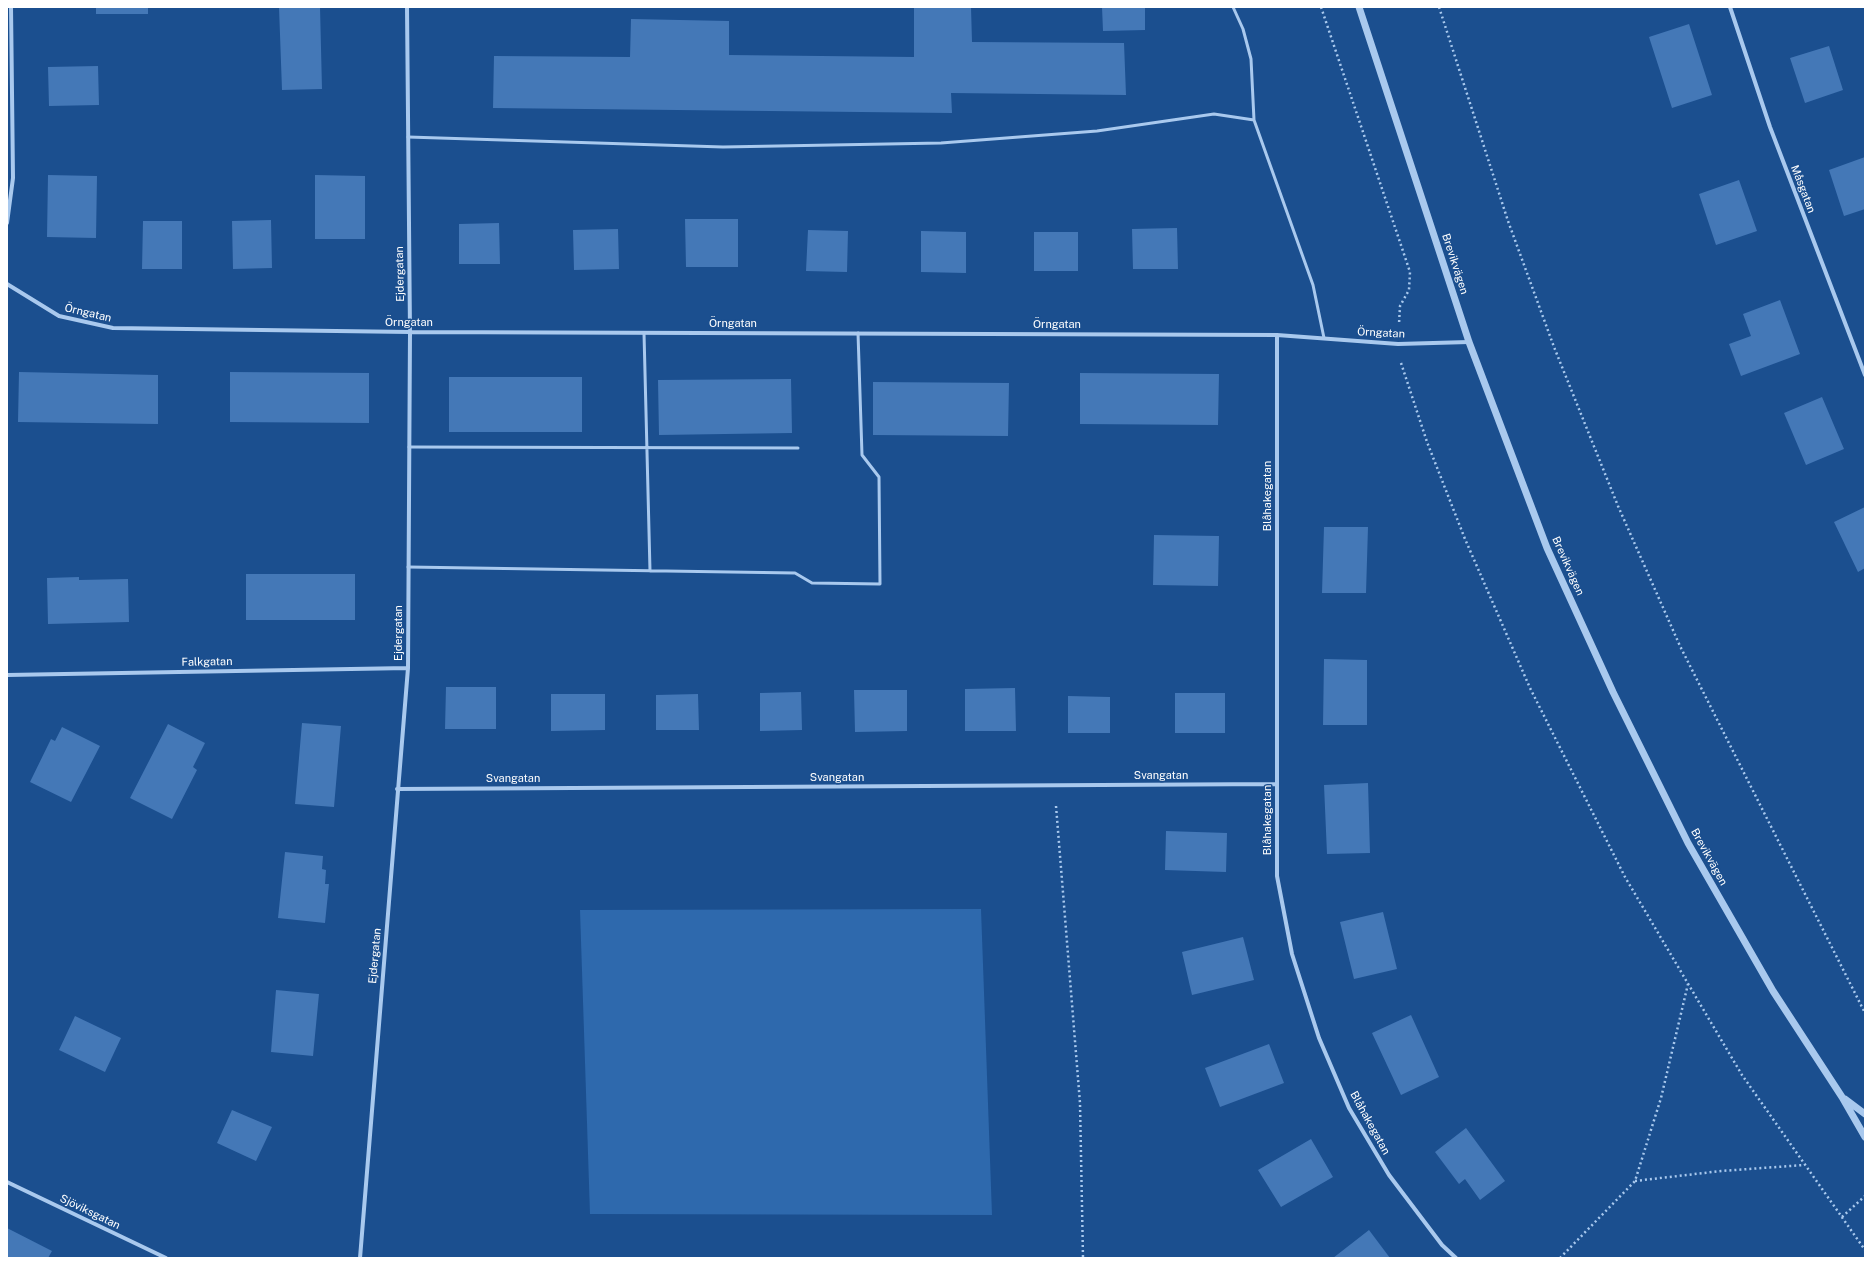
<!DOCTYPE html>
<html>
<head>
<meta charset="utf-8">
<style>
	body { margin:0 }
	#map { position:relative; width:1872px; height:1265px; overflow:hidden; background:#1b4f8f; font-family:"Public Sans",sans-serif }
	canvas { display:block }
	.frame { position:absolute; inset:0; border:8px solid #fff; pointer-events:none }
</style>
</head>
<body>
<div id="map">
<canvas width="1872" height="1265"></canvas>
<div class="frame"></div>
</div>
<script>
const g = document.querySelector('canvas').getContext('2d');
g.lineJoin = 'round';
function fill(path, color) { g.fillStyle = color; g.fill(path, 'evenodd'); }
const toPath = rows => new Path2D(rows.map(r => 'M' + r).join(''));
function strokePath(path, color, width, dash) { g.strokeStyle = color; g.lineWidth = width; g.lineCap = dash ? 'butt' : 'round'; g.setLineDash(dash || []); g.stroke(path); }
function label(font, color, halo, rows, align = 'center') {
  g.font = font + ' "Public Sans",sans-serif'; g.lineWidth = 3; g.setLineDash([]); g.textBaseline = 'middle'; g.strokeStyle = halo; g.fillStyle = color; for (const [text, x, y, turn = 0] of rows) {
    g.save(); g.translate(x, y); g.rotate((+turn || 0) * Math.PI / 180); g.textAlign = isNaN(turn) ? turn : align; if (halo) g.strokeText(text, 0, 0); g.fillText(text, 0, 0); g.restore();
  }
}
fill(toPath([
	[981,909,992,1215,590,1214,580,910]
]), '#2e69ad');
fill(toPath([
	[96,7,148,7,148,14,96,14],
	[279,7,320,7,322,89,282,90],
	[914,7,971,7,972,42,1124,43,1126,95,951,93,952,113,493,108,494,56,630,57,631,19,729,21,729,55,914,57],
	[1102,7,1145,7,1145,30,1103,31],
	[1689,24,1712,95,1672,108,1649,37],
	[1829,46,1843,90,1805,103,1790,58],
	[98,66,99,105,49,106,48,67],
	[1865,157,1865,209,1844,216,1829,170],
	[48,175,97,176,96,238,47,237],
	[315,175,365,176,365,239,315,239],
	[1739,180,1757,231,1716,245,1699,194],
	[685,219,738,219,738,267,686,267],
	[271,220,272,268,233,269,232,221],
	[143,221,182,221,182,269,142,269],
	[499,223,500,264,459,264,459,224],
	[1177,228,1178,269,1133,269,1132,229],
	[618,229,619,269,574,270,573,230],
	[808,230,848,231,847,272,806,271],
	[921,231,966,232,966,273,921,272],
	[1034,232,1078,232,1078,271,1034,271],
	[1780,300,1800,354,1741,376,1729,344,1751,336,1743,314],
	[19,372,158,375,158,424,18,422],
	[230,372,369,373,369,423,230,422],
	[1080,373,1219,374,1218,425,1080,424],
	[449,377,582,377,582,432,449,432],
	[791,379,792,433,659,435,658,380],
	[873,382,1009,383,1008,436,873,435],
	[1822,397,1844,449,1806,465,1784,413],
	[1865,507,1865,568,1858,572,1834,522],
	[1324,527,1368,527,1366,593,1322,593],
	[1154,535,1219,536,1218,586,1153,585],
	[246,574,355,574,355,620,246,620],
	[79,577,79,580,128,579,129,622,48,624,47,578],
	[1324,659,1367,660,1367,725,1323,725],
	[446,687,496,687,496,729,445,729],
	[1015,688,1016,731,965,731,965,689],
	[854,690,907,690,907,731,855,732],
	[801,692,802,730,760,731,760,693],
	[1175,693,1225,693,1225,733,1175,733],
	[551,694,605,694,605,730,551,731],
	[698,694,699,730,656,730,656,695],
	[1068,696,1110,697,1110,733,1068,733],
	[302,723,341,726,334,807,295,804],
	[168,724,205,743,193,767,197,770,172,819,130,798],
	[62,727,100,746,71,802,30,782,51,739,55,741],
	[1368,783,1370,853,1327,854,1324,785],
	[1166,831,1227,833,1226,872,1165,870],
	[285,852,323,856,322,869,326,870,325,884,329,884,325,923,278,918],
	[1383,912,1397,969,1354,979,1340,922],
	[1243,937,1254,980,1192,995,1182,952],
	[276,990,319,994,313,1056,271,1052],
	[1411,1015,1439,1077,1401,1095,1372,1033],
	[75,1016,121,1038,105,1072,59,1050],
	[1269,1044,1284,1083,1220,1107,1205,1068],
	[232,1110,272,1127,256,1161,217,1143],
	[1466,1128,1505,1181,1480,1200,1465,1179,1459,1184,1435,1152],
	[1311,1139,1333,1177,1281,1207,1258,1170],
	[7,1228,52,1251,48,1258,7,1258],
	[1369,1230,1390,1258,1333,1258]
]), '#4478b7');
strokePath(toPath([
	[1321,7,1410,272,1409,290,1400,306,1399,324],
	[1439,7,1508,221,1554,347,1618,506,1680,646,1865,1013],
	[1401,363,1427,442,1465,539,1530,688,1625,877,1742,1075,1865,1250],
	[1056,806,1080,1103,1083,1258],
	[1635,1181,1721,1171,1804,1165],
	[1842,1217,1865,1196],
	[1560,1258,1635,1181,1661,1098,1688,984]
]), '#a9c9ee', 2.5, [2, 3]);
strokePath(toPath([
	[1254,120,1313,285,1324,338],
	[408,137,723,147,941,143,1097,131,1214,114,1254,120,1251,59,1243,29,1233,7],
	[644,333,650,571],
	[409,447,798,448],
	[408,567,795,573,812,583,880,584,879,477,862,455,858,333]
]), '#a9c9ee', 3);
strokePath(toPath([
	[1730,7,1770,127,1865,375],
	[7,223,13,178,11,7],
	[7,284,59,316,113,328,410,332,1277,335,1398,344,1469,342],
	[1277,335,1277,876,1292,954,1319,1038,1349,1108,1389,1175,1442,1245,1456,1258],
	[7,675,408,668],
	[397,789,1277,784],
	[7,1182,166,1258],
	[360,1258,408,668,410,332,407,7]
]), '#a9c9ee', 4);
strokePath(toPath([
	[1359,7,1469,342,1547,548,1613,692,1688,843,1773,991,1842,1097,1865,1137],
	[1845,1099,1865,1114]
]), '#a9c9ee', 7);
label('11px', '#fff', '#1b4f8f', [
	["Måsgatan",1803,189,69],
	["Brevikvägen",1455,264,72],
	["Ejdergatan",400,274,-91],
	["Örngatan",88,313,13],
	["Örngatan",409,323],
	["Örngatan",733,324],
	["Örngatan",1057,325],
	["Örngatan",1381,333,3],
	["Blåhakegatan",1268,496,-90],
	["Brevikvägen",1568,566,66],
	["Ejdergatan",399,633,-90],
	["Falkgatan",207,662,-1],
	["Svangatan",1161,776],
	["Svangatan",837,778],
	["Svangatan",513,779],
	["Blåhakegatan",1268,820,-90],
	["Brevikvägen",1709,857,61],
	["Ejdergatan",375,956,-85],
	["Blåhakegatan",1370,1123,61],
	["Sjöviksgatan",90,1212,26]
]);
</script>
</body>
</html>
